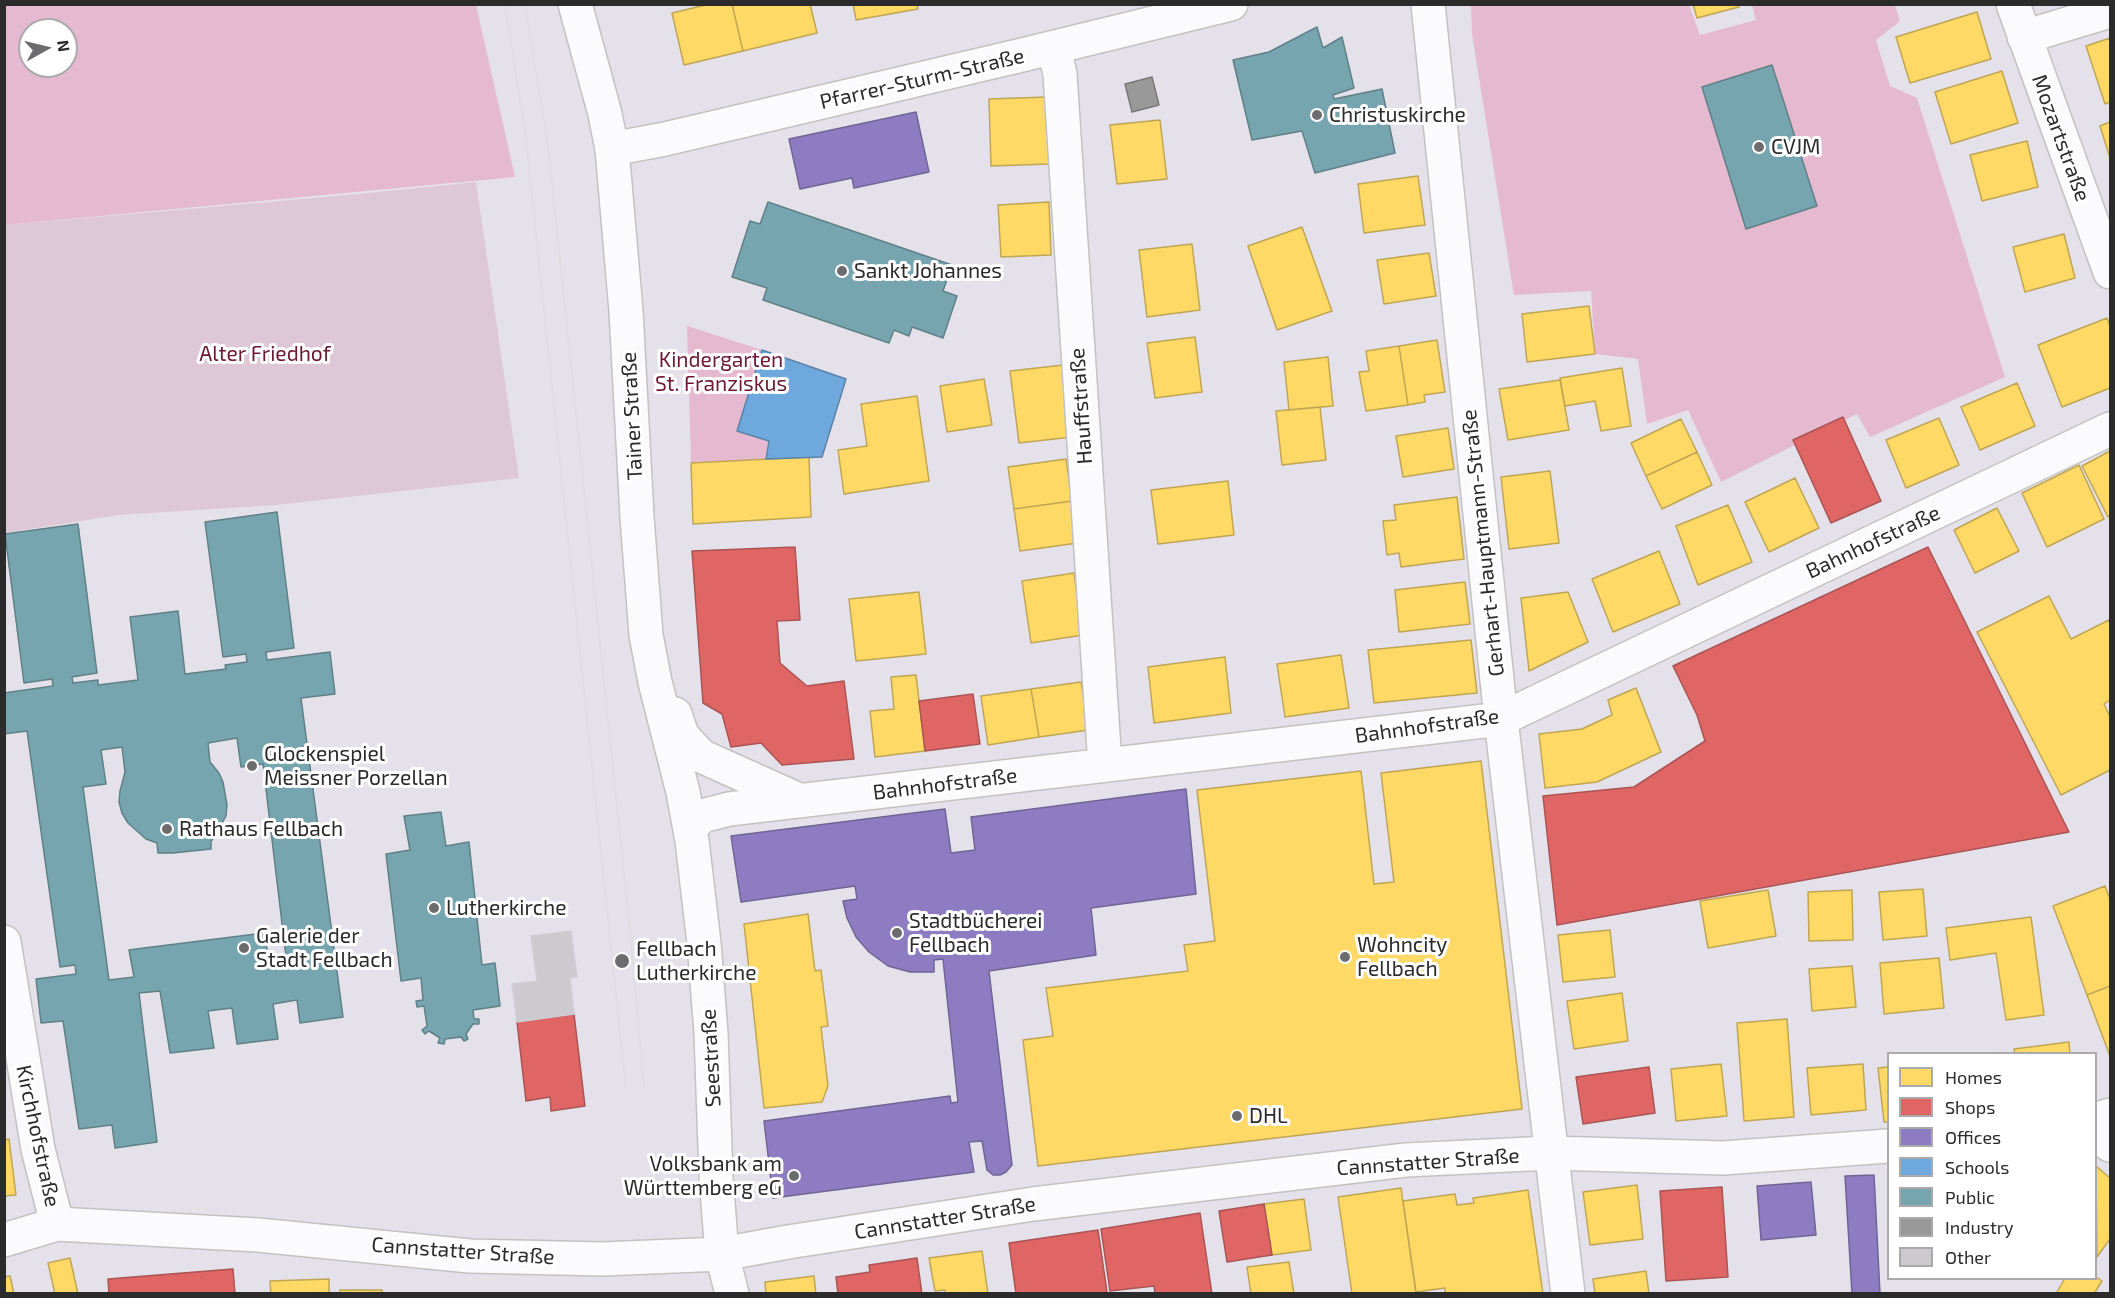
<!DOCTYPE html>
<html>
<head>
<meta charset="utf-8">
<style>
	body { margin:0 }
	#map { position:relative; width:2115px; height:1298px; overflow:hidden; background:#e5e1ea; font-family:"Exo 2",sans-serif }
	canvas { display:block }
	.frame { position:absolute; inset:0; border:6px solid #2b2b2b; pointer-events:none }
	.legend { position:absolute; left:1887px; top:1052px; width:210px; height:228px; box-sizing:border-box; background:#fff; border:2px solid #aaa; margin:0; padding:8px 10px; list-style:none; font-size:18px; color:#2b2b2b }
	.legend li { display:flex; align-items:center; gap:12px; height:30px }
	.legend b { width:30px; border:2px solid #aaa }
	.north { position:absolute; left:18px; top:18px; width:60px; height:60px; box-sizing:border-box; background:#fff; border:2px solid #aaa; border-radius:50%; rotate:82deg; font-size:16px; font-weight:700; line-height:24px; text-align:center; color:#2b2b2b }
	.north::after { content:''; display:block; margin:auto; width:21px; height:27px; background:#6c6b6e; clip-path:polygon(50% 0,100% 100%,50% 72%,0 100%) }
</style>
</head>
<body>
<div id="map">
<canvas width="2115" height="1298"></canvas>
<div class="frame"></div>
<ul class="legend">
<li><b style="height:16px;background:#ffd966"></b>Homes</li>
<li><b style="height:16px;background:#e06666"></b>Shops</li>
<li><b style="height:16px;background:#8e7cc3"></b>Offices</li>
<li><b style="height:16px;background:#6fa8dc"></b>Schools</li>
<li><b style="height:16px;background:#76a5af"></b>Public</li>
<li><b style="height:16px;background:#999"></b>Industry</li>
<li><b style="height:16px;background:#ccc9cf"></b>Other</li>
</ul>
<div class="north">N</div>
</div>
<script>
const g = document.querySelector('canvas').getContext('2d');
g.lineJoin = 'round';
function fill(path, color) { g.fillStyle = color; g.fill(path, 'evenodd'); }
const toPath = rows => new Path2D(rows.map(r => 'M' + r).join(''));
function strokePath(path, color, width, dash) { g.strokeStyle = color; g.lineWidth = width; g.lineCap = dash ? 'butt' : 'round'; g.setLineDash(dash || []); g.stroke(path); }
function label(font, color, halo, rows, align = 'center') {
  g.font = font + ' "Exo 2",sans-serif'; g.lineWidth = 6; g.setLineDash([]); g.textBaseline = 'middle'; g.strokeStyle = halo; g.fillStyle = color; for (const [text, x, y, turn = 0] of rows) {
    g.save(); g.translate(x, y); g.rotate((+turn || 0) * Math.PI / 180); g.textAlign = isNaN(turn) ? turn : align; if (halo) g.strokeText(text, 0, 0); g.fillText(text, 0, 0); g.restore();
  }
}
fill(toPath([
	[5,4,476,5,515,177,5,225],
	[30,30,66,30,66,66,30,66],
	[1471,5,1689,5,1700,35,1756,20,1752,5,1895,5,1900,21,1876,40,1890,86,1917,98,2005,377,1870,437,1857,414,1721,482,1688,410,1647,424,1638,359,1595,354,1591,291,1514,295,1472,34],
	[687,326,762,350,737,431,769,441,766,459,691,463]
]), '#e5b9d0');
fill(toPath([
	[476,182,519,478,276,505,119,515,5,533,5,225,359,194]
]), '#dec8d8');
const homes = toPath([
	[710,4,732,4,743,51,684,65,672,13,710,4],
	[732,4,810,4,817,33,743,51,732,4],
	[853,4,917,4,918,9,856,20,853,4],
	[1693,4,1738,4,1739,7,1697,18,1693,4],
	[1977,12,1991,59,1910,83,1896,37,1977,12],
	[2110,38,2110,102,2105,104,2086,46,2110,38],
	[2002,71,2018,123,1951,144,1935,92,2002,71],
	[1047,97,1049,164,991,166,989,99,1047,97],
	[1160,120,1167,179,1117,184,1110,125,1160,120],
	[2110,122,2110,158,2100,126,2110,122],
	[2027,141,2038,187,1982,201,1970,155,2027,141],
	[1418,176,1425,225,1364,233,1358,184,1418,176],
	[1049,202,1051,255,1001,257,998,205,1049,202],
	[1302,227,1332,311,1277,330,1248,246,1302,227],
	[2064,234,2075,278,2025,292,2013,247,2064,234],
	[1192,244,1200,310,1147,317,1139,250,1192,244],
	[1429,253,1436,296,1384,304,1377,260,1429,253],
	[1589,306,1595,354,1527,362,1522,314,1589,306],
	[2107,318,2110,326,2110,388,2062,407,2038,345,2107,318],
	[1195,337,1202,392,1155,398,1147,343,1195,337],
	[1437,340,1445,392,1424,395,1425,402,1408,405,1399,346,1437,340],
	[1399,346,1408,405,1366,411,1359,372,1369,371,1366,351,1399,346],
	[1328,357,1333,406,1289,410,1284,362,1328,357],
	[1063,365,1072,437,1019,443,1010,371,1063,365],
	[1622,368,1631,426,1601,431,1595,401,1565,406,1560,378,1622,368],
	[984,379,992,425,947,432,940,386,984,379],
	[1560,380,1569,430,1508,440,1499,389,1560,380],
	[2017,383,2035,426,1980,450,1961,407,2017,383],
	[917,396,929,481,844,494,838,450,867,446,861,404,917,396],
	[1320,407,1326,460,1282,465,1276,411,1320,407],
	[1939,418,1959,465,1906,488,1886,440,1939,418],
	[1681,419,1697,452,1646,476,1631,443,1681,419],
	[1448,428,1454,469,1403,477,1396,436,1448,428],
	[2110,451,2110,515,2108,517,2082,466,2110,451],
	[1697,452,1712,485,1662,509,1646,476,1697,452],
	[809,457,811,517,693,524,691,463,809,457],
	[1066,459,1072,501,1014,509,1008,467,1066,459],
	[2079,465,2104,519,2047,547,2022,493,2079,465],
	[1550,471,1559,543,1509,549,1501,477,1550,471],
	[1795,478,1819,528,1769,552,1745,502,1795,478],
	[1228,481,1234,535,1158,544,1151,490,1228,481],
	[1457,497,1464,559,1401,567,1399,553,1387,555,1383,521,1396,520,1394,505,1457,497],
	[1072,501,1078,543,1020,551,1014,509,1072,501],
	[1728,505,1752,562,1698,585,1676,526,1728,505],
	[1997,508,2019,551,1975,573,1954,530,1997,508],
	[1659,551,1680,604,1613,632,1592,579,1659,551],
	[1074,573,1083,635,1031,643,1022,581,1074,573],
	[1465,582,1470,624,1399,632,1395,590,1465,582],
	[919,592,926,654,856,661,849,599,919,592],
	[1568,592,1588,642,1529,671,1521,598,1568,592],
	[2049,596,2071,639,2109,620,2110,624,2110,700,2104,704,2110,717,2110,770,2061,795,1977,632,2049,596],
	[1471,640,1477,693,1374,703,1368,650,1471,640],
	[1341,655,1349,708,1285,717,1277,664,1341,655],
	[1225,657,1231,713,1154,723,1148,667,1225,657],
	[916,675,925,751,875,757,870,711,894,709,891,677,916,675],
	[1081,682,1089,730,1039,737,1031,689,1081,682],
	[1636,688,1661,752,1597,782,1545,788,1539,734,1582,729,1612,715,1608,700,1636,688],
	[1031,689,1039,737,988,745,981,696,1031,689],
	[1481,761,1522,1109,1038,1166,1023,1040,1053,1036,1046,988,1188,971,1184,945,1215,941,1197,790,1361,771,1374,884,1394,882,1381,773,1481,761],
	[2105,886,2110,899,2110,986,2087,995,2053,906,2105,886],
	[1923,889,1927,936,1883,940,1879,892,1923,889],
	[1768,890,1776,936,1708,948,1700,901,1768,890],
	[1852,890,1853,940,1809,941,1808,892,1852,890],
	[808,914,815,971,821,970,828,1026,821,1027,828,1086,822,1102,764,1108,744,924,808,914],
	[2031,917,2044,1015,2006,1020,1996,953,1950,960,1946,928,2031,917],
	[1610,930,1615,977,1563,982,1558,935,1610,930],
	[1939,958,1944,1008,1884,1014,1880,963,1939,958],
	[1852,966,1856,1007,1812,1011,1809,969,1852,966],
	[2110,986,2110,1056,2087,995,2110,986],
	[1622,993,1628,1041,1574,1049,1567,1001,1622,993],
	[1787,1019,1794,1117,1744,1121,1737,1023,1787,1019],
	[2069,1042,2070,1054,2015,1054,2014,1049,2069,1042],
	[1721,1064,1727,1116,1676,1121,1671,1069,1721,1064],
	[1863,1064,1866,1110,1811,1115,1807,1068,1863,1064],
	[1888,1067,1888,1122,1884,1122,1878,1068,1888,1067],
	[9,1139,16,1195,4,1196,4,1140,9,1139],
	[2096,1166,2110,1178,2110,1239,2097,1257,2096,1166],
	[1637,1185,1643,1239,1590,1245,1583,1192,1637,1185],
	[1401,1188,1416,1294,1352,1294,1338,1197,1401,1188],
	[1528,1190,1543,1294,1445,1294,1445,1288,1416,1292,1403,1201,1455,1194,1457,1205,1474,1203,1473,1198,1528,1190],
	[1304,1199,1311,1250,1272,1255,1264,1204,1304,1199],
	[982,1251,988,1294,946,1294,945,1290,935,1291,929,1258,982,1251],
	[70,1258,78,1294,55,1294,48,1263,70,1258],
	[1289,1262,1294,1294,1251,1294,1247,1267,1289,1262],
	[1646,1271,1649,1294,1595,1294,1593,1279,1646,1271],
	[10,1276,14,1294,4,1294,4,1277,10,1276],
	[814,1276,816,1294,766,1294,765,1282,814,1276],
	[2096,1277,2102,1281,2094,1294,2056,1294,2065,1278,2096,1277],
	[329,1279,329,1294,271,1294,270,1281,329,1279],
	[340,1290,382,1290,382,1294,340,1294,340,1290]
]);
fill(homes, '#ffd966');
strokePath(homes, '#bfa554', 1.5);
const shops = toPath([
	[1843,417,1881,501,1831,523,1793,440,1843,417],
	[795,547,800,620,777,621,780,663,807,686,844,681,854,759,782,765,761,743,731,747,722,714,703,703,692,551,795,547],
	[1928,547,2069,832,1557,925,1543,796,1634,787,1705,741,1697,715,1673,666,1928,547],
	[973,694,980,744,925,751,919,701,973,694],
	[574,1014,585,1106,551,1111,550,1097,526,1101,517,1022,574,1014],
	[1649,1067,1655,1113,1583,1124,1576,1077,1649,1067],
	[1722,1187,1728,1277,1666,1281,1660,1191,1722,1187],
	[1264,1204,1272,1255,1227,1262,1219,1211,1264,1204],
	[1200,1213,1212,1294,1155,1294,1154,1286,1110,1291,1101,1229,1200,1213],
	[1098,1230,1107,1292,1097,1294,1016,1294,1009,1243,1098,1230],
	[917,1258,922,1294,838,1294,836,1277,870,1272,869,1265,917,1258],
	[233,1269,235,1294,109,1294,108,1279,233,1269]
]);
fill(shops, '#e06666');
strokePath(shops, '#aa5454', 1.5);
const offices = toPath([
	[916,112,929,172,854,188,852,178,800,189,789,139,916,112],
	[1186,789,1196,894,1091,908,1096,955,989,971,1012,1165,1006,1172,1000,1175,993,1175,987,1170,982,1141,969,1142,974,1172,773,1198,764,1121,950,1096,951,1103,958,1102,943,959,934,960,934,972,910,972,888,966,869,952,856,937,847,918,843,901,857,899,855,886,741,902,731,836,945,809,951,853,975,850,971,817,1186,789],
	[1874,1175,1880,1294,1852,1294,1845,1176,1874,1175],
	[1811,1182,1816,1235,1761,1240,1757,1186,1811,1182]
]);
fill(offices, '#8e7cc3');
strokePath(offices, '#706495', 1.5);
const schools = toPath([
	[762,350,846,379,822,457,766,459,769,441,737,431,762,350]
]);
fill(schools, '#6fa8dc');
strokePath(schools, '#5b82a7', 1.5);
const public = toPath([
	[1317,27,1323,48,1342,37,1354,88,1333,95,1334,99,1382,89,1395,153,1315,173,1302,131,1252,140,1233,60,1269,52,1317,27],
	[1772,65,1817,206,1746,229,1702,87,1772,65],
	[768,202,952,265,943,291,957,296,943,338,912,327,909,336,894,330,889,343,763,300,767,288,732,277,750,221,760,224,768,202],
	[277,512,294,648,266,652,267,660,330,652,335,694,301,698,343,1017,300,1023,297,1000,273,1004,278,1039,237,1044,232,1008,208,1011,214,1048,170,1053,160,991,139,993,157,1142,115,1148,112,1125,79,1129,63,1021,41,1023,36,979,76,974,75,965,60,967,27,731,4,734,4,693,53,686,52,679,24,683,5,534,78,524,97,673,72,677,73,683,98,680,98,685,138,680,130,617,178,611,185,674,226,669,225,665,247,662,246,654,223,657,205,522,277,512],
	[237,738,241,767,263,764,286,957,269,960,264,933,144,948,129,950,134,977,109,980,83,787,106,784,101,750,122,747,125,772,120,791,119,802,122,813,128,823,146,839,157,843,158,853,173,853,211,849,211,842,226,816,227,805,223,782,219,773,210,762,208,743,237,738],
	[441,812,446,846,469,842,482,965,495,963,500,1006,473,1010,474,1019,479,1019,479,1024,473,1024,466,1034,468,1039,464,1041,461,1037,445,1039,444,1044,438,1043,440,1038,429,1031,425,1034,422,1030,427,1026,424,1006,417,1007,416,1001,423,1000,421,978,401,981,386,854,410,850,404,816,441,812]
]);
fill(public, '#76a5af');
strokePath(public, '#608087', 1.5);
const industry = toPath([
	[1152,77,1159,105,1132,112,1125,84,1152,77]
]);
fill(industry, '#999');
strokePath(industry, '#787878', 1.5);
const building = toPath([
	[571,931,577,977,570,978,574,1014,517,1022,512,984,537,981,531,936,571,931]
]);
fill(building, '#ccc9cf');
strokePath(building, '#d1cdd5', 1.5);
const minor = toPath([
	[1428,4,1501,719,1568,1294],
	[2013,4,2110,272],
	[2024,37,2110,11],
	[1054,48,1060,74,1105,765],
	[612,149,665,139,1022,55,1231,4],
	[4,942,38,1149,57,1224],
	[2096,1135,2110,1145]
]);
const tertiary = toPath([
	[575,4,605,114,612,149,626,311,637,517,646,635,655,682,683,792,692,841,704,943,711,1033,716,1177,722,1254,732,1294],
	[675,714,682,735,701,756,799,800],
	[690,828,702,816,729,809,1501,719,2110,429],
	[2096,1119,2110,1115],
	[4,1240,57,1224,258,1235,470,1256,603,1259,722,1254,788,1242,1033,1204,1406,1160,1550,1153,1723,1158,1888,1146]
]);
strokePath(minor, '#c2c2c3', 36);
strokePath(tertiary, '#c2c2c3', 36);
strokePath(minor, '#fbfafc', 33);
strokePath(tertiary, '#fbfafc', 33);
strokePath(toPath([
	[505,4,526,139,626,1090],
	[525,4,548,145,633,960,644,1087]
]), '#dedfde', 1.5);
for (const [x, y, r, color] of [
	[1317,115,6,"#6c6b6e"],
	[1759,147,6,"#6c6b6e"],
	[842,271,6,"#6c6b6e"],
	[252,766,6,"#6c6b6e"],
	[167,829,6,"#6c6b6e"],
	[434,908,6,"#6c6b6e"],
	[897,933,6,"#6c6b6e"],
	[244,948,6,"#6c6b6e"],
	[1345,957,6,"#6c6b6e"],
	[622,961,8,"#6c6b6e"],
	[1237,1116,6,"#6c6b6e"],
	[794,1176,6,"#6c6b6e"]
]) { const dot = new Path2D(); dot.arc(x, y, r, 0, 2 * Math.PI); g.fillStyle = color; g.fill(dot); strokePath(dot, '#fff', 2); }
label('21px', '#2b2b2b', '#fff', [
	["Pfarrer-Sturm-Straße",922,79,-13],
	["Mozartstraße",2061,138,70],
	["Hauffstraße",1081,406,-94],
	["Tainer Straße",632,416,-93],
	["Bahnhofstraße",1873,542,-25],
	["Gerhart-Hauptmann-Straße",1483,543,-96],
	["Bahnhofstraße",1427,726,-8],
	["Bahnhofstraße",945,784,-7],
	["Seestraße",711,1058,-93],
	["Kirchhofstraße",38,1136,78],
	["Cannstatter Straße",1428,1162,-4],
	["Cannstatter Straße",945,1218,-9],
	["Cannstatter Straße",463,1251,4]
]);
label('21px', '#2b2b2b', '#fff', [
	["Christuskirche",1329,115],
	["CVJM",1771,147],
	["Sankt Johannes",854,271],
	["Glockenspiel",264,754],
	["Meissner Porzellan",264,778],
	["Rathaus Fellbach",179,829],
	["Lutherkirche",446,908],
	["Stadtbücherei",909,921],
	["Fellbach",909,945],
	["Galerie der",256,936],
	["Stadt Fellbach",256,960],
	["Wohncity",1357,945],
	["Fellbach",1357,969],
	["Fellbach",636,949],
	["Lutherkirche",636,973],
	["DHL",1249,1116],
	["Volksbank am",782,1164,"right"],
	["Württemberg eG",782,1188,"right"]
], 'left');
label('21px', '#6c1831', '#fff', [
	["Alter Friedhof",265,354],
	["Kindergarten",721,360],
	["St. Franziskus",721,384]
]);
</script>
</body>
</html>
